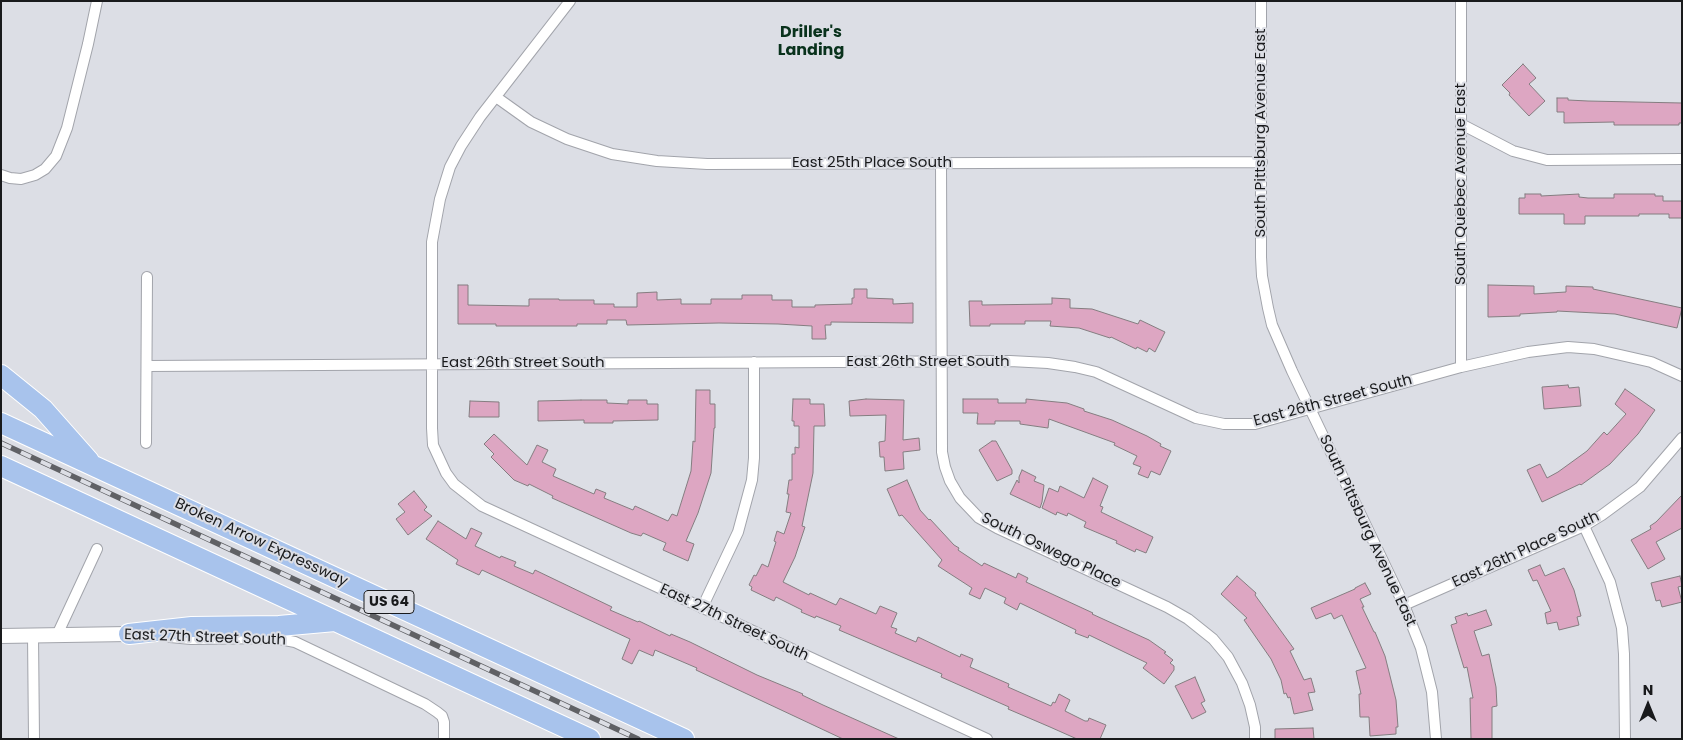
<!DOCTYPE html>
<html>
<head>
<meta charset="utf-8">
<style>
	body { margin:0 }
	#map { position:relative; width:1683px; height:740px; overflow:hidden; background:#dcdee5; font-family:Poppins,sans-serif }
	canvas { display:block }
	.frame { position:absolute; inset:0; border:2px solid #191a1c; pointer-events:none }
	.north { position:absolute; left:1623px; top:680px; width:50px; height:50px; -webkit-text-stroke:4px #dcdee5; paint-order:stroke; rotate:0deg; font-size:14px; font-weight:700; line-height:20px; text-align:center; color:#191a1c }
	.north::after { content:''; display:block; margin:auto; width:18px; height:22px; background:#191a1c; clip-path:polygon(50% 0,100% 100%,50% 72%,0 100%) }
</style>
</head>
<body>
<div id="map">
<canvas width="1683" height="740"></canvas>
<div class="frame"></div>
<div class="north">N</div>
</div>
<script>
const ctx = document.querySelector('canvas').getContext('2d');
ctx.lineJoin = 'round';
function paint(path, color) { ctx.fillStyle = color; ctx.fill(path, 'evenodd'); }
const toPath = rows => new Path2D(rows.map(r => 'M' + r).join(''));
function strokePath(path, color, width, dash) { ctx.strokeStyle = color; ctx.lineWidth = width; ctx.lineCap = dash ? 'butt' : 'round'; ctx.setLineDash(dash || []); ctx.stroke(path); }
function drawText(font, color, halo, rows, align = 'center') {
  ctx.font = font + ' Poppins,sans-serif'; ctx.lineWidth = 4; ctx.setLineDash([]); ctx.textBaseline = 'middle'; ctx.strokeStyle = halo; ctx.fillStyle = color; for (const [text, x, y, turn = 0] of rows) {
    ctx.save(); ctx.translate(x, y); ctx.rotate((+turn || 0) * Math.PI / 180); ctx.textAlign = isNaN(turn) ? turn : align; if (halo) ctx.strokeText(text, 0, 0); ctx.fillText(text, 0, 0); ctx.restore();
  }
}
const building = toPath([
	[1523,64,1536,78,1529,84,1545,101,1529,116,1509,95,1510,93,1502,85,1523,64],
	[1557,98,1568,98,1568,100,1588,101,1682,103,1682,123,1679,123,1679,125,1614,125,1614,122,1564,123,1564,112,1557,112,1557,98],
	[1525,194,1541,194,1541,196,1579,194,1579,197,1588,198,1614,198,1614,194,1655,194,1655,196,1663,196,1663,201,1682,201,1682,218,1669,218,1669,214,1639,214,1639,216,1585,216,1585,224,1564,224,1564,214,1519,214,1519,198,1525,198,1525,194],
	[458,285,468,285,468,305,529,306,529,299,559,299,559,300,594,300,594,304,614,304,614,307,637,307,637,293,657,292,657,300,681,299,681,304,711,304,711,299,742,299,742,295,772,295,772,300,792,300,792,307,815,307,815,305,852,304,852,298,854,298,854,289,867,289,867,298,893,299,893,304,913,303,913,323,831,322,831,325,825,325,826,339,812,339,812,326,778,324,719,323,627,325,626,320,607,320,607,324,577,324,577,326,496,326,496,324,458,324,458,285],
	[1488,285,1534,286,1534,294,1566,292,1566,286,1593,287,1593,289,1682,308,1677,328,1615,314,1557,311,1557,312,1520,314,1520,316,1488,317,1488,285],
	[1052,298,1070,299,1070,308,1092,309,1138,324,1140,320,1165,332,1155,352,1149,348,1147,352,1137,347,1136,349,1111,337,1110,338,1079,328,1050,326,1051,321,1025,321,1025,324,990,324,990,326,970,326,969,301,982,301,982,305,1052,304,1052,298],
	[1568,385,1569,388,1579,387,1581,406,1544,409,1542,387,1568,385],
	[1625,389,1655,410,1638,434,1610,464,1581,485,1580,484,1542,502,1527,470,1540,464,1547,478,1558,472,1587,451,1604,432,1607,435,1626,414,1615,404,1625,389],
	[696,390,710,390,710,404,715,404,715,428,714,428,711,473,698,513,686,541,694,544,688,561,663,550,666,543,643,533,641,536,631,533,552,498,553,496,529,484,528,486,514,480,491,457,494,454,484,444,494,434,527,465,537,445,548,450,542,462,556,469,553,476,594,494,596,489,606,493,604,498,633,510,635,506,668,521,672,514,677,516,691,471,693,441,695,442,696,390],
	[793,399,810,399,810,404,824,404,825,426,814,426,813,473,802,526,805,527,795,557,783,582,809,595,810,593,836,605,840,598,876,614,880,606,897,613,891,627,897,629,895,633,916,642,918,637,960,657,961,654,973,659,970,667,1009,684,1008,687,1051,706,1053,702,1055,703,1059,694,1070,700,1065,711,1085,721,1088,721,1089,718,1106,725,1100,739,1077,739,1050,727,1008,709,1009,707,941,677,942,674,839,630,841,626,816,616,815,618,801,612,802,610,776,597,774,601,751,590,752,587,749,585,754,575,756,576,762,564,768,567,776,542,774,541,777,531,784,534,791,513,786,512,789,494,787,494,789,480,792,480,792,454,795,454,795,447,799,448,799,426,794,426,794,421,792,421,793,399],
	[866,399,904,400,903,440,919,438,920,450,903,452,904,469,885,471,884,457,880,457,879,442,885,441,886,415,850,416,849,401,866,399],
	[963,399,998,399,998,403,1026,403,1026,399,1067,403,1084,409,1084,411,1112,420,1147,436,1161,444,1160,446,1171,451,1160,475,1151,471,1148,478,1138,474,1141,467,1133,464,1137,456,1114,445,1115,443,1049,419,1048,428,1020,424,1020,421,995,421,995,424,977,424,978,413,963,413,963,399],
	[581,400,607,400,607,403,628,404,628,400,647,400,647,404,658,404,658,420,613,421,613,423,584,423,584,420,538,421,538,401,581,400],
	[470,401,499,402,499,417,469,417,470,401],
	[992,441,996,441,1012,470,1012,474,997,481,979,450,992,441],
	[1022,470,1036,477,1034,481,1044,485,1042,502,1040,508,1010,494,1017,480,1019,483,1019,477,1022,470],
	[1093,478,1108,486,1100,506,1103,507,1101,512,1153,537,1146,553,1136,549,1135,552,1116,543,1117,541,1084,527,1086,522,1068,513,1067,516,1057,512,1056,515,1042,508,1049,488,1058,492,1060,486,1084,498,1093,478],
	[907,480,920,510,929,520,930,519,954,545,959,548,958,550,982,566,984,563,1016,578,1018,573,1028,578,1026,582,1093,613,1092,614,1149,640,1166,652,1164,653,1173,660,1170,663,1174,666,1174,670,1164,684,1143,668,1147,663,1089,635,1088,638,1075,633,1076,630,1020,603,1017,610,1004,603,1006,598,985,588,980,599,969,594,972,588,938,566,942,560,902,515,899,516,887,489,907,480],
	[414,491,427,507,424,510,432,516,408,535,396,519,405,512,398,504,414,491],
	[1682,495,1682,528,1656,542,1665,559,1648,569,1631,540,1651,529,1650,526,1656,522,1682,495],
	[438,521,466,539,471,528,482,533,475,546,500,558,501,556,516,562,514,566,533,574,535,570,612,607,610,610,638,622,639,621,670,636,671,634,690,642,757,675,803,694,802,695,823,705,899,739,843,739,696,670,697,668,655,650,653,656,639,650,632,664,622,659,630,639,482,570,479,575,456,564,458,560,426,539,438,521],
	[1540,565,1545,576,1564,568,1574,590,1581,616,1577,617,1579,625,1559,630,1557,622,1547,624,1545,613,1551,611,1537,580,1533,581,1528,570,1540,565],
	[1237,576,1256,593,1255,595,1294,649,1290,651,1304,680,1311,678,1315,692,1308,693,1313,710,1294,714,1290,697,1288,698,1286,693,1284,694,1281,680,1271,659,1244,620,1247,618,1221,594,1237,576],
	[1680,576,1682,586,1678,587,1682,602,1662,607,1660,600,1656,601,1651,583,1680,576],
	[1365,583,1371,594,1360,599,1364,607,1362,607,1374,632,1375,632,1385,656,1396,700,1398,727,1396,727,1396,734,1370,736,1369,717,1360,717,1359,694,1361,694,1356,671,1366,668,1352,637,1342,615,1334,619,1331,613,1316,619,1311,608,1355,589,1355,588,1365,583],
	[1486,610,1492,625,1474,631,1482,656,1489,654,1496,687,1497,706,1492,707,1492,739,1471,739,1470,698,1473,698,1467,667,1464,668,1451,625,1457,623,1455,617,1467,613,1468,616,1486,610],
	[1195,677,1205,701,1201,703,1206,712,1192,719,1175,686,1195,677],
	[1313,728,1314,739,1275,739,1275,729,1313,728]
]);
const minor = toPath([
	[570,1,480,117,461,146,450,167,440,199,432,242,432,428,433,445,446,473,454,484,482,506,987,739],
	[1261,1,1261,257,1262,276,1268,308,1272,325,1292,371,1404,605,1421,648,1432,692,1436,739],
	[496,97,531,122,567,139,612,154,657,161,707,164,1262,162],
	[1461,124,1513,151,1547,160,1682,159],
	[941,162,942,452,945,467,950,481,960,498,979,518,997,528,1167,607,1188,619,1213,639,1228,657,1242,683,1250,705,1255,727,1255,739],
	[1,175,10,178,21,179,35,175,45,169,56,156,67,128,88,44,97,1],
	[147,366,1010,361,1048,363,1075,367,1096,372,1196,418,1224,424,1255,424,1461,367,1528,352,1568,347,1594,349,1651,362,1682,376],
	[1461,367,1461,1],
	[146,443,147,277],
	[1584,526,1610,582,1622,628,1624,654,1625,739],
	[1404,605,1584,526,1602,515,1640,487,1682,438],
	[702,608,738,532,752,480,754,458,754,362],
	[33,635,34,739],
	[57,635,97,549],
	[170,637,191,639,274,638,295,642,425,704,437,712,442,716,444,722,444,739]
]);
const tertiary = toPath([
	[1,636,129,634]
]);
const motorway = toPath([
	[1,375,43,409,89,461],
	[1,423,684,739],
	[1,466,590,739],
	[129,634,192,627,279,626,335,621]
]);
const rail = toPath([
	[1,443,638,739]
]);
const shields = [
	[389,602,50]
];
const shieldNames = [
	["US 64",389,602]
];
const streetNames = [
	["South Pittsburg Avenue East",1261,133,-90],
	["East 25th Place South",872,163],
	["South Quebec Avenue East",1461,184,-90],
	["East 26th Street South",928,362],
	["East 26th Street South",523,363],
	["East 26th Street South",1333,401,-15],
	["South Pittsburg Avenue East",1367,531,65],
	["Broken Arrow Expressway",261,543,25],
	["East 26th Place South",1526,550,-25],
	["South Oswego Place",1051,551,26],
	["East 27th Street South",734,623,25],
	["East 27th Street South",205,638,2]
];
const neighbourhoodNames = [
	["Driller's",811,33],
	["Landing",811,51]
];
paint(building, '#dda6c2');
strokePath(building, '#847d80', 1);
strokePath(minor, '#a2a4ab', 12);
strokePath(tertiary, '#a2a4ab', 16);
strokePath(motorway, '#fff', 22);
strokePath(minor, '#fff', 10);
strokePath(tertiary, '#fff', 14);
strokePath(motorway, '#a8c3ec', 20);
strokePath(rail, '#606165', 5.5);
strokePath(rail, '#dcdee5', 4, [11]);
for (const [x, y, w] of shields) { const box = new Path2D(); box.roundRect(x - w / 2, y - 11.5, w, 23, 4); ctx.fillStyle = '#dcdee5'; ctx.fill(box); strokePath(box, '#191a1c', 1); }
drawText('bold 14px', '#191a1c', null, shieldNames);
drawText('15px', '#191a1c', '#dcdee5', streetNames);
drawText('bold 16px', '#09321c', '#dcdee5', neighbourhoodNames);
</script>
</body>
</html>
